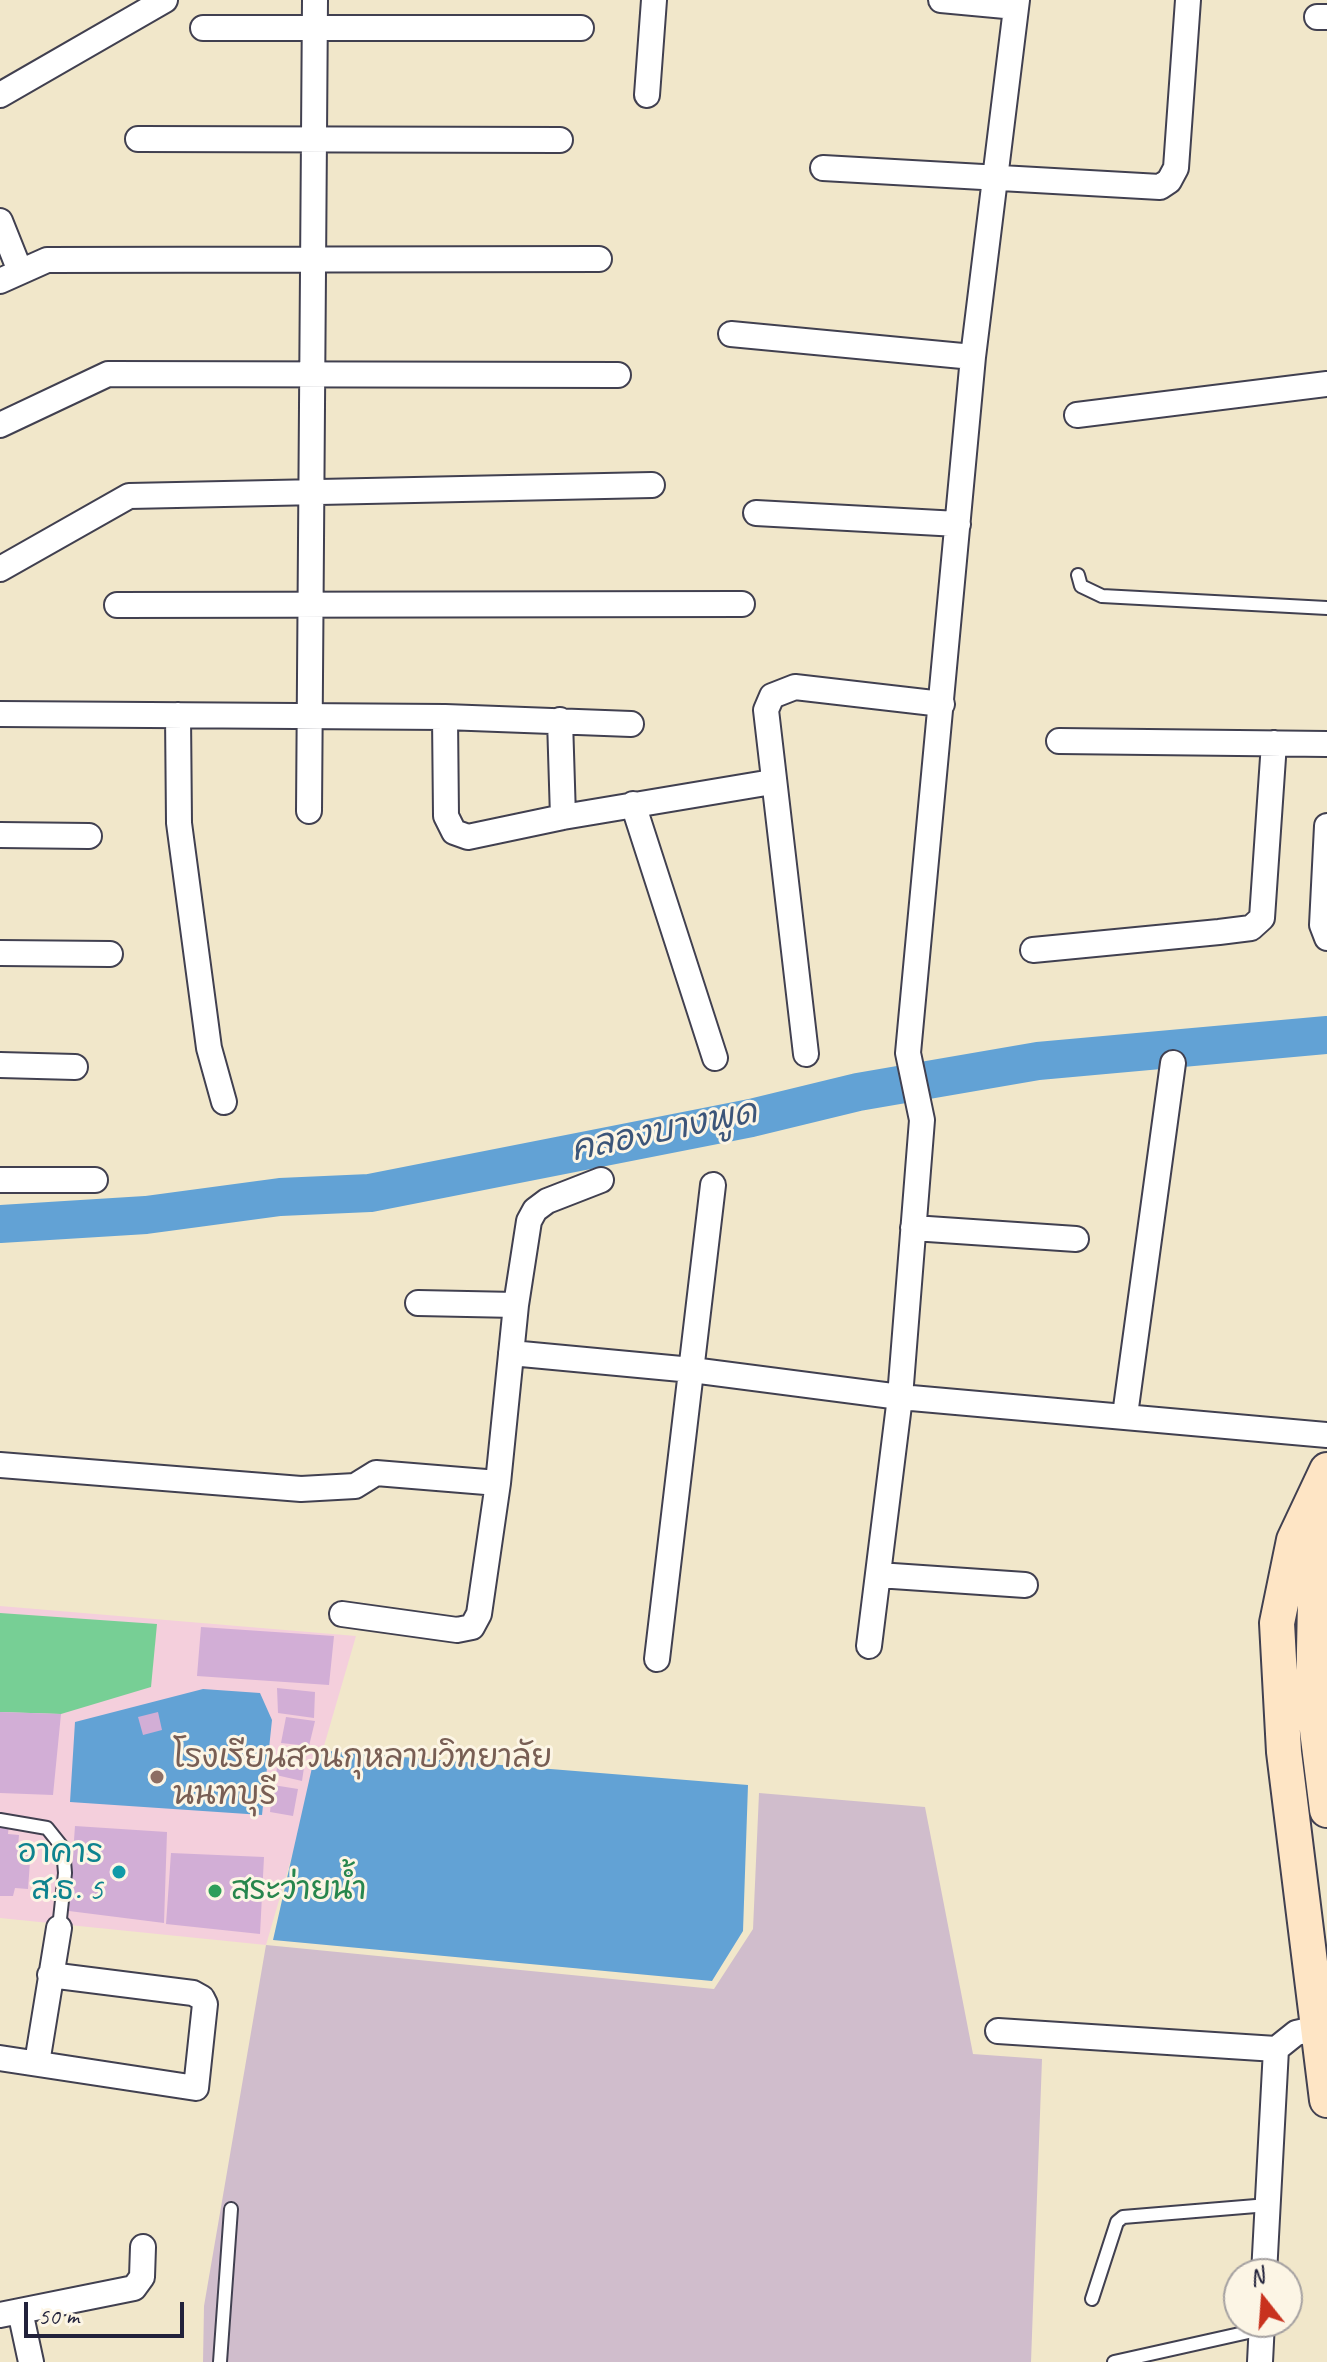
<!DOCTYPE html>
<html>
<head>
<meta charset="utf-8">
<style>
	body { margin:0 }
	#map { position:relative; width:1327px; height:2362px; overflow:hidden; background:#f1e7ca; font-family:Caveat,sans-serif }
	canvas { display:block }
	.north { position:absolute; left:1223px; top:2258px; width:80px; height:80px; box-sizing:border-box; background:#fcf5e5; border:2px solid #a5a1a1; border-radius:50%; rotate:343deg; font-size:22px; font-weight:700; line-height:32px; text-align:center; color:#22223b }
	.north::after { content:''; display:block; margin:auto; width:28px; height:36px; background:#c8321e; clip-path:polygon(50% 0,100% 100%,50% 72%,0 100%) }
	.scale { position:absolute; left:24px; top:2302px; width:160px; height:36px; box-sizing:border-box; border:4px solid #22223b; border-top:0; padding-left:10px; font-size:24px; line-height:28px; white-space:nowrap; color:#22223b; -webkit-text-stroke:6px #fcf5e5; paint-order:stroke }
</style>
</head>
<body>
<div id="map">
<canvas width="1327" height="2362"></canvas>
<div class="north">N</div>
<div class="scale">50 m</div>
</div>
<script>
const ctx = document.querySelector('canvas').getContext('2d');
ctx.lineJoin = 'round';
function paint(path, color) { ctx.fillStyle = color; ctx.fill(path, 'evenodd'); }
const toPath = rows => new Path2D(rows.map(r => 'M' + r).join(''));
function strokePath(path, color, width, dash) { ctx.strokeStyle = color; ctx.lineWidth = width; ctx.lineCap = dash ? 'butt' : 'round'; ctx.setLineDash(dash || []); ctx.stroke(path); }
function drawText(font, color, halo, rows, align = 'center') {
  ctx.font = font + ' Caveat,"Playpen Sans Thai",sans-serif'; ctx.lineWidth = 6; ctx.setLineDash([]); ctx.textBaseline = 'middle'; ctx.strokeStyle = halo; ctx.fillStyle = color; for (const [text, x, y, turn = 0] of rows) {
    ctx.save(); ctx.translate(x, y); ctx.rotate((+turn || 0) * Math.PI / 180); ctx.textAlign = isNaN(turn) ? turn : align; if (halo) ctx.strokeText(text, 0, 0); ctx.fillText(text, 0, 0); ctx.restore();
  }
}
const built = toPath([
	[0,1606,356,1636,266,1945,0,1918]
]);
const industrial = toPath([
	[759,1793,925,1807,973,2054,1042,2059,1031,2362,203,2362,204,2306,266,1945,714,1989,753,1929]
]);
const green = toPath([
	[0,1613,157,1624,151,1687,61,1714,0,1712]
]);
const water = toPath([
	[203,1689,260,1693,272,1720,262,1815,70,1802,75,1722],
	[316,1750,748,1785,743,1931,712,1981,273,1940]
]);
const river = toPath([
	[0,1224,146,1215,280,1197,370,1193,751,1118,858,1092,1038,1061,1327,1035]
]);
const building = toPath([
	[201,1627,334,1636,329,1685,197,1676],
	[277,1688,315,1692,314,1718,278,1713],
	[0,1712,61,1714,53,1795,0,1793],
	[158,1712,162,1730,143,1735,138,1717],
	[286,1717,315,1721,309,1746,281,1743],
	[279,1751,306,1754,302,1781,276,1775],
	[273,1785,298,1789,293,1816,270,1812],
	[0,1822,9,1823,8,1834,19,1835,18,1847,31,1848,28,1889,15,1888,13,1896,0,1896],
	[75,1826,167,1832,164,1923,69,1911],
	[171,1853,264,1857,260,1934,166,1924]
]);
const lane = toPath([
	[1078,575,1081,586,1102,596,1327,608],
	[0,1820,47,1828,63,1848,65,1873,59,1928],
	[1092,2299,1117,2222,1123,2217,1268,2205],
	[220,2362,231,2209],
	[1114,2362,1262,2329]
]);
const street = toPath([
	[941,0,1016,7],
	[1317,17,1327,17],
	[203,28,581,28],
	[0,95,165,0],
	[647,95,654,0],
	[138,139,560,140],
	[823,168,1160,187,1169,181,1176,168,1188,0],
	[0,221,20,271],
	[0,281,47,260,599,259],
	[731,334,973,357],
	[1077,415,1327,384],
	[0,425,108,374,618,375],
	[756,513,958,524],
	[0,569,129,496,652,485],
	[117,605,742,604],
	[0,714,445,717,631,724],
	[178,715,179,823,209,1048,224,1102],
	[445,717,446,816,454,832,468,837,563,817,772,782],
	[560,720,563,817],
	[1059,741,1327,744],
	[633,804,715,1058],
	[309,811,315,0],
	[1327,826,1322,925,1327,938],
	[0,835,89,836],
	[1033,950,1219,932,1251,928,1262,918,1274,743],
	[0,953,110,954],
	[806,1054,766,710,772,696,795,687,942,704],
	[0,1065,75,1067],
	[0,1180,95,1180],
	[913,1228,1076,1239],
	[418,1303,516,1305],
	[511,1353,692,1370,900,1397,1327,1435],
	[1125,1415,1173,1063],
	[0,1465,301,1489,355,1486,376,1473,498,1483],
	[878,1575,1025,1585],
	[342,1614,457,1630,472,1627,479,1614,498,1483,516,1305,529,1221,535,1210,547,1201,601,1180],
	[869,1646,900,1397,922,1120,908,1053,973,357,1017,0],
	[657,1659,713,1185],
	[998,2031,1276,2049],
	[0,2058,196,2088,205,2004,202,1998,193,1993,50,1975],
	[37,2063,59,1928],
	[1264,2274,1276,2049,1296,2033,1318,2028],
	[20,2311,31,2362],
	[0,2315,134,2288,142,2277,143,2247],
	[1260,2362,1262,2322]
]);
const secondary = toPath([
	[1327,1470,1294,1540,1277,1623,1284,1752,1327,2100],
	[1326,1492,1315,1602,1313,1698,1327,1810]
]);
const markers = [
	[157,1777,8,"#8d6e63"],
	[119,1872,8,"#0f9aa8"],
	[215,1891,8,"#2e9e5b"]
];
const educationNames = [
	["โรงเรียนสวนกุหลาบวิทยาลัย",173,1759],
	["นนทบุรี",173,1796]
];
const cultureNames = [
	["อาคาร",103,1854],
	["ส.ธ. 5",103,1891]
];
const leisureNames = [
	["สระว่ายน้ำ",231,1891]
];
const waterNames = [
	["คลองบางพูด",664,1132,-12]
];
paint(built, '#f4cfdc');
paint(industrial, '#d0bdcc');
paint(green, '#77cf95');
paint(water, '#62a2d5');
strokePath(river, '#62a2d5', 38);
paint(building, '#d2aed6');
strokePath(lane, '#414050', 16);
strokePath(street, '#414050', 28);
strokePath(secondary, '#414050', 38);
strokePath(lane, '#fff', 12);
strokePath(street, '#fff', 24);
strokePath(secondary, '#fee5c5', 34);
for (const [x, y, r, color] of markers) { const dot = new Path2D(); dot.arc(x, y, r, 0, 2 * Math.PI); ctx.fillStyle = color; ctx.fill(dot); strokePath(dot, '#fcf5e5', 3); }
drawText('32px', '#785e54', '#fcf5e5', educationNames, 'left');
drawText('32px', '#0d838f', '#fcf5e5', cultureNames, 'right');
drawText('32px', '#27864d', '#fcf5e5', leisureNames, 'left');
drawText('italic 34px', '#3c5579', '#fcf5e5', waterNames);
</script>
</body>
</html>
